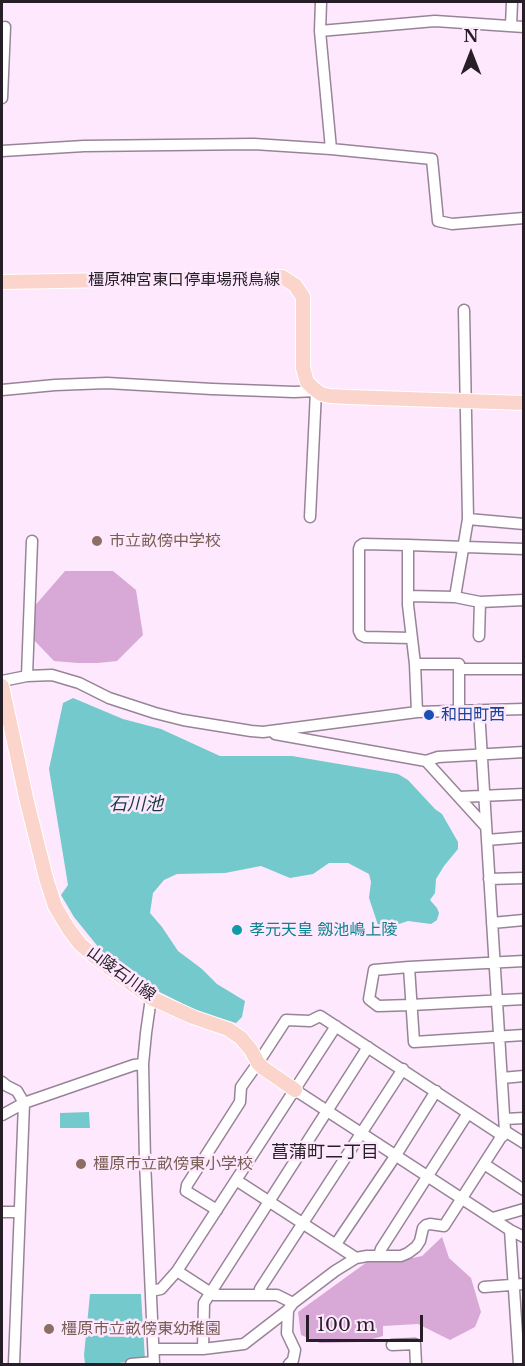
<!DOCTYPE html>
<html>
<head>
<meta charset="utf-8">
<style>
	body { margin:0 }
	#map { position:relative; width:525px; height:1366px; overflow:hidden; background:#fee8fd; font-family:"Libre Baskerville",serif }
	canvas { display:block }
	.frame { position:absolute; inset:0; border:3px solid #271f27; pointer-events:none }
	.north { position:absolute; left:441px; top:24px; width:60px; height:60px; -webkit-text-stroke:4px #fee8fd; paint-order:stroke; rotate:0deg; font-size:16px; font-weight:700; line-height:24px; text-align:center; color:#271f27 }
	.north::after { content:''; display:block; margin:auto; width:21px; height:27px; background:#271f27; clip-path:polygon(50% 0,100% 100%,50% 72%,0 100%) }
	.scale { position:absolute; left:306px; top:1315px; width:117px; height:27px; box-sizing:border-box; border:3px solid #271f27; border-top:0; padding-left:8px; font-size:18px; line-height:21px; white-space:nowrap; color:#271f27; -webkit-text-stroke:4px #fee8fd; paint-order:stroke }
</style>
</head>
<body>
<div id="map">
<canvas width="525" height="1366"></canvas>
<div class="frame"></div>
<div class="north">N</div>
<div class="scale">100 m</div>
</div>
<script>
const ctx = document.querySelector('canvas').getContext('2d');
ctx.lineJoin = 'round';
function paint(path, color) { ctx.fillStyle = color; ctx.fill(path, 'evenodd'); }
const toPath = rows => new Path2D(rows.map(r => 'M' + r).join(''));
function strokePath(path, color, width, dash) { ctx.strokeStyle = color; ctx.lineWidth = width; ctx.lineCap = dash ? 'butt' : 'round'; ctx.setLineDash(dash || []); ctx.stroke(path); }
function drawText(font, color, halo, rows, align = 'center') {
  ctx.font = font + ' "Libre Baskerville","Noto Sans JP",serif'; ctx.lineWidth = 5; ctx.setLineDash([]); ctx.textBaseline = 'middle'; ctx.strokeStyle = halo; ctx.fillStyle = color; for (const [text, x, y, turn = 0] of rows) {
    ctx.save(); ctx.translate(x, y); ctx.rotate((+turn || 0) * Math.PI / 180); ctx.textAlign = isNaN(turn) ? turn : align; if (halo) ctx.strokeText(text, 0, 0); ctx.fillText(text, 0, 0); ctx.restore();
  }
}
const forest = toPath([
	[65,571,113,571,136,590,143,635,117,661,98,663,78,663,54,661,32,638,32,609],
	[442,1237,449,1258,471,1278,481,1312,475,1327,450,1340,418,1324,383,1326,383,1336,362,1342,320,1343,301,1335,298,1312,367,1262,403,1260,422,1256]
]);
const water = toPath([
	[73,698,123,719,161,729,220,756,292,756,398,774,408,780,435,809,442,814,458,842,458,849,444,866,436,879,435,893,430,900,437,908,439,913,437,920,431,924,408,921,393,926,378,925,369,898,371,882,369,874,348,863,329,863,313,874,290,878,261,866,225,873,177,874,164,880,153,893,150,913,162,927,178,951,202,969,217,984,245,1001,242,1017,236,1023,201,1013,132,978,112,964,74,917,61,895,68,885,49,769,63,703],
	[89,1112,90,1128,60,1128,60,1113],
	[90,1294,141,1294,145,1360,109,1364,85,1364,84,1355]
]);
const minor = toPath([
	[321,2,320,31,331,149],
	[511,26,512,2],
	[320,31,435,21,524,27],
	[2,98,5,27],
	[2,151,84,146,254,144,331,149,432,159,438,221,452,224,524,218],
	[2,390,55,385,107,383,212,389,294,392,316,391,310,517],
	[468,519,524,524],
	[408,545,363,544,360,546,359,549,359,631,361,635,365,637,412,638],
	[408,596,455,597,480,602,524,600],
	[455,597,468,519,464,310],
	[479,636,480,602],
	[415,664,459,664,459,711],
	[459,669,524,669],
	[27,676,32,541],
	[2,681,27,676,52,675,79,683,109,698,155,713,183,720,251,731,263,732,417,712,524,709],
	[417,712,415,664,408,605,408,545,524,549],
	[275,734,426,761,438,757,524,752],
	[426,761,486,827],
	[459,797,524,794],
	[487,840,524,837],
	[489,879,524,878],
	[492,923,524,920],
	[524,961,409,967,374,970,369,999,378,1006,411,1005,524,999],
	[409,967,414,1042,524,1035],
	[151,998,146,1033,143,1064,145,1161,154,1364],
	[502,1078,524,1076],
	[2,1082,7,1086,17,1091,24,1103,14,1364],
	[295,1090,510,1230,524,1237],
	[2,1115,24,1103,134,1065,143,1064],
	[505,1119,524,1118],
	[505,1131,524,1143],
	[484,1164,524,1190],
	[236,1180,356,1258],
	[217,1210,186,1191,187,1185,240,1102,241,1087,258,1063,286,1020,310,1021,320,1016,503,1136],
	[2,1212,19,1212],
	[493,1218,524,1209],
	[510,1230,519,1364],
	[336,1244,396,1155,436,1091],
	[379,1255,381,1249,468,1113],
	[177,1271,214,1295,277,1295,293,1303],
	[484,1287,524,1284],
	[151,1291,161,1289,177,1271,336,1026],
	[259,1295,260,1289,403,1069],
	[288,1310,287,1333,295,1350,293,1360,289,1364],
	[392,1345,415,1344,416,1364],
	[154,1349,203,1349,244,1344,288,1310,293,1303,335,1271,356,1258,367,1256,401,1256,408,1253,416,1247,420,1241,423,1228,426,1225,430,1224,444,1226,505,1131,479,710],
	[203,1349,204,1303,368,1047],
	[131,1364,154,1362]
]);
const major = toPath([
	[2,282,282,277,295,285,303,297,303,368,307,382,313,388,321,394,330,396,349,397,524,403],
	[2,686,27,802,46,878,55,906,68,928,80,944,95,957,151,998,193,1017,228,1029,241,1038,251,1050,258,1063,263,1068,295,1090]
]);
const markers = [
	[97,541,6,"#8d6e63"],
	[429,715,6,"#1a4fb4"],
	[237,930,6,"#0f9aa8"],
	[81,1164,6,"#8d6e63"],
	[49,1329,6,"#8d6e63"]
];
const streetNames = [
	["橿原神宮東口停車場飛鳥線",184,280],
	["山陵石川線",121,974,36]
];
const educationNames = [
	["市立畝傍中学校",109,541],
	["橿原市立畝傍東小学校",93,1164],
	["橿原市立畝傍東幼稚園",61,1329]
];
const transitNames = [
	["和田町西",441,715]
];
const cultureNames = [
	["孝元天皇 劔池嶋上陵",249,930]
];
const waterNames = [
	["石川池",136,805]
];
const neighbourhoodNames = [
	["菖蒲町二丁目",325,1153]
];
paint(forest, '#d8a8d6');
paint(water, '#74c9cc');
strokePath(minor, '#988497', 13);
strokePath(major, '#fff', 16);
strokePath(minor, '#fff', 10);
strokePath(major, '#fbd5cc', 14);
for (const [x, y, r, color] of markers) { const dot = new Path2D(); dot.arc(x, y, r, 0, 2 * Math.PI); ctx.fillStyle = color; ctx.fill(dot); strokePath(dot, '#fee8fd', 2); }
drawText('16px', '#271f27', '#fee8fd', streetNames);
drawText('16px', '#785e54', '#fee8fd', educationNames, 'left');
drawText('16px', '#164399', '#fee8fd', transitNames, 'left');
drawText('16px', '#0d838f', '#fee8fd', cultureNames, 'left');
drawText('italic 18px', '#143d3f', '#fee8fd', waterNames);
drawText('18px', '#271f27', '#fee8fd', neighbourhoodNames);
</script>
</body>
</html>
